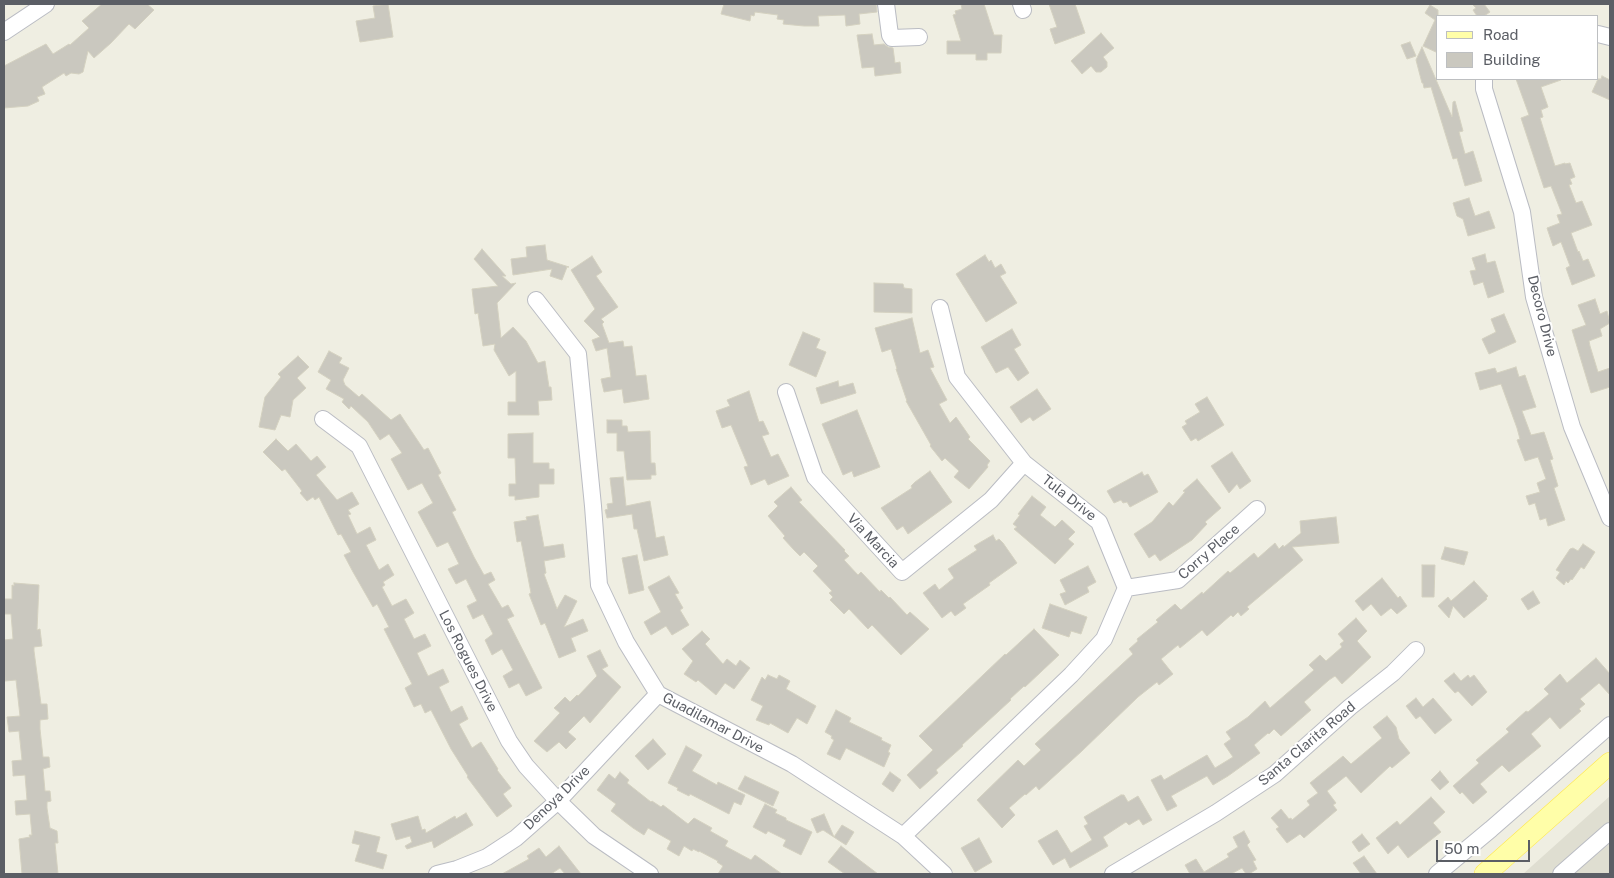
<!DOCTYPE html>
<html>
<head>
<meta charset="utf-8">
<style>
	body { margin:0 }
	#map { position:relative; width:1614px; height:878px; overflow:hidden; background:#efeee2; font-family:"Public Sans",sans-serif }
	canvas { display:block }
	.frame { position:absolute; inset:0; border:5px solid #5b5e65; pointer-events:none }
	.legend { position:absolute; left:1436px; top:15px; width:162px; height:65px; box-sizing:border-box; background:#fff; border:1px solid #bdbfc1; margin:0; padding:6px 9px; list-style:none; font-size:15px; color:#5b5e65 }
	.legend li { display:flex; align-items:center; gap:10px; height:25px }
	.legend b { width:25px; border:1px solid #bdbfc1 }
	.scale { position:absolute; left:1436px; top:840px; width:94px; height:22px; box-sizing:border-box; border:2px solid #5b5e65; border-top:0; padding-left:6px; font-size:15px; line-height:18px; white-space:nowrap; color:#5b5e65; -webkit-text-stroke:4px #fff; paint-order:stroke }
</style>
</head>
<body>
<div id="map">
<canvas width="1614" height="878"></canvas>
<div class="frame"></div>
<ul class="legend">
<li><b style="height:6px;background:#fffea8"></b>Road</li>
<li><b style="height:14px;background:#cac8bf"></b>Building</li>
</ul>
<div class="scale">50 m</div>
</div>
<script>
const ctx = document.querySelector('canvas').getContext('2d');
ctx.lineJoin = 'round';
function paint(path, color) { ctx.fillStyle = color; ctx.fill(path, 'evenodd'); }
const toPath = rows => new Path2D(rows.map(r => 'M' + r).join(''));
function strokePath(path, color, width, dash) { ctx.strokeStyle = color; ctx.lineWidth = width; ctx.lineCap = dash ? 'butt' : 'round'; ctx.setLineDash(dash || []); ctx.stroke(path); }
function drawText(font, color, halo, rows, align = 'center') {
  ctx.font = font + ' "Public Sans",sans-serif'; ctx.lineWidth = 4; ctx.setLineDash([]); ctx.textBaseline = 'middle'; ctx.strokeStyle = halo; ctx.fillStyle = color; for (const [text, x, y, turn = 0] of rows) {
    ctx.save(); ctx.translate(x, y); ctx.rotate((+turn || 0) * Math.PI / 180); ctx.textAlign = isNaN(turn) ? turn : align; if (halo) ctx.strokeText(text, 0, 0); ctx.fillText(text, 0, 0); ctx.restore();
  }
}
const education = toPath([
	[1610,796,1610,874,1523,874]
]);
const building = toPath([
	[102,4,147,4,154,10,135,29,129,24,111,43,94,58,88,51,83,72,79,74,71,73,66,76,64,73,42,87,45,94,37,97,39,101,28,106,4,108,4,66,46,44,53,54,69,44,70,45,89,28,82,21,102,4],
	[388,4,393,37,360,42,356,21,375,18,373,6,388,4],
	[724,4,876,4,877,12,859,14,860,24,846,26,845,15,818,16,819,26,804,26,783,24,784,20,777,19,778,15,755,12,754,16,751,15,750,21,721,14,724,4],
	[961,4,984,4,994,35,1002,35,1001,53,987,53,987,60,976,60,976,54,947,54,947,41,961,41,953,15,956,14,955,11,962,9,961,4],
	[1049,4,1075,4,1085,33,1055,44,1050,29,1057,27,1049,4],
	[1472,4,1484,4,1490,12,1484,16,1477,16,1473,10,1476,8,1472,4],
	[1430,5,1438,10,1438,53,1423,46,1435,20,1425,13,1430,5],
	[1101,33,1114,48,1103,57,1107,62,1107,67,1101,72,1096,72,1091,66,1082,74,1071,61,1101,33],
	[872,34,874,45,884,44,888,47,893,48,895,63,900,62,901,73,875,76,874,67,862,68,857,35,872,34],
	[1410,42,1416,56,1407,59,1401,45,1410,42],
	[1422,47,1452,117,1453,102,1455,101,1463,131,1459,132,1465,154,1473,151,1482,181,1465,186,1457,158,1453,159,1431,87,1424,88,1423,83,1422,83,1416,60,1422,47],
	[1602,76,1610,80,1610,100,1592,92,1598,79,1601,79,1602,76],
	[1516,79,1561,79,1561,80,1541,87,1548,107,1541,110,1543,117,1540,118,1555,166,1565,163,1565,164,1570,163,1575,177,1570,179,1572,184,1569,185,1576,203,1582,201,1592,225,1571,233,1578,252,1579,251,1583,261,1588,259,1595,276,1572,285,1566,268,1570,266,1561,242,1553,246,1547,228,1560,223,1557,215,1562,214,1551,186,1544,188,1521,118,1529,115,1516,79],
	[1469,198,1475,216,1489,211,1495,228,1468,236,1463,219,1457,216,1453,203,1469,198],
	[545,245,547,260,569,267,567,267,562,280,550,276,552,269,513,275,511,259,527,257,526,247,545,245],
	[482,249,506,276,502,276,511,284,516,283,497,303,501,338,513,327,526,341,538,363,545,361,549,387,551,387,552,400,538,401,539,415,508,415,508,402,516,402,516,371,509,376,494,350,495,344,483,346,478,313,475,314,472,289,498,286,474,259,482,249],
	[1485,254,1487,263,1495,261,1504,292,1488,298,1483,282,1474,285,1470,271,1476,270,1472,258,1485,254],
	[985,255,989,262,991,260,995,268,1001,264,1006,273,1000,276,1017,303,986,322,956,274,985,255],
	[592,256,602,272,596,276,618,307,601,319,604,322,602,324,609,343,623,341,624,347,632,346,636,376,646,375,649,399,624,403,622,389,604,392,601,379,611,377,607,348,596,351,592,340,600,337,584,321,595,309,571,270,592,256],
	[874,283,903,284,904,288,912,289,912,313,874,312,874,283],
	[1595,299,1600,314,1607,311,1610,323,1600,329,1602,336,1589,341,1590,346,1598,372,1610,368,1610,387,1591,393,1572,330,1586,325,1578,305,1595,299],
	[1504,314,1516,342,1489,354,1482,339,1496,332,1491,319,1504,314],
	[912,318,920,353,928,350,934,367,930,368,947,400,939,404,950,423,956,417,970,437,968,439,990,461,987,465,988,467,969,489,954,477,959,471,945,458,942,461,930,446,931,445,906,401,907,401,896,369,897,369,891,349,882,352,875,328,912,318],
	[1012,329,1021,345,1014,349,1029,373,1018,381,1008,367,996,373,981,347,1012,329],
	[803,332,820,339,816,348,826,352,816,377,789,365,803,332],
	[329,351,342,358,339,363,349,368,343,380,345,385,359,397,362,394,391,420,400,414,424,450,428,448,441,473,438,475,456,510,452,512,474,557,484,575,491,572,495,580,488,584,502,608,508,605,514,616,507,619,542,688,526,696,519,683,509,688,503,676,513,670,502,649,492,655,485,640,493,634,483,614,473,619,467,606,477,601,466,579,456,584,448,569,459,564,448,542,437,547,418,512,433,503,422,483,408,490,391,459,402,453,389,434,380,440,368,422,351,406,349,409,342,402,344,399,326,389,331,380,318,372,329,351],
	[298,356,309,367,297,378,306,388,293,400,290,417,281,415,275,430,259,427,265,397,281,377,278,374,298,356],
	[1516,367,1519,377,1525,375,1536,407,1522,411,1531,435,1544,432,1553,459,1550,460,1558,486,1554,488,1565,520,1548,526,1546,518,1540,520,1535,503,1529,505,1526,496,1540,492,1537,483,1546,479,1538,457,1525,461,1517,440,1520,439,1517,428,1501,384,1480,390,1475,373,1495,368,1497,373,1516,367],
	[838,381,839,387,853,383,856,393,821,404,816,388,838,381],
	[1037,389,1051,409,1033,421,1030,417,1021,423,1010,407,1037,389],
	[749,391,759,422,763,421,769,434,762,436,771,457,778,454,789,476,768,485,765,479,751,485,744,467,748,466,731,425,722,428,716,411,730,406,727,400,749,391],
	[1207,397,1224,425,1198,441,1196,438,1191,441,1182,427,1187,424,1185,421,1200,412,1195,404,1207,397],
	[857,410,880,467,854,477,852,471,843,475,822,424,857,410],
	[607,420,622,420,622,426,627,426,628,432,650,431,651,463,655,463,656,475,651,475,651,479,627,480,624,451,617,451,617,433,607,433,607,420],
	[533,433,533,463,549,463,549,469,554,469,554,484,539,484,539,497,515,500,515,496,509,496,509,484,516,484,515,458,508,458,508,434,533,433],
	[276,439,288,451,296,444,311,461,317,456,326,467,316,475,337,500,352,492,359,504,348,510,351,514,348,515,357,534,370,527,376,540,366,545,379,570,388,564,394,575,383,582,385,585,382,587,392,606,406,599,414,613,404,619,414,639,425,634,431,646,417,653,428,676,443,669,449,682,439,687,451,712,462,706,468,719,459,724,472,748,481,742,498,769,497,770,511,788,503,794,512,806,497,817,467,777,468,776,451,749,431,710,425,713,421,704,414,707,405,688,412,684,384,629,389,627,377,604,373,607,353,572,344,555,351,552,341,534,338,535,319,497,315,500,313,497,307,501,300,493,302,491,285,469,282,471,263,452,276,439],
	[1232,452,1251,481,1240,489,1237,484,1229,493,1211,466,1232,452],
	[930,471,952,502,908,534,903,526,897,530,881,508,912,488,911,486,915,482,930,471],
	[1142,472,1144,476,1148,474,1158,492,1130,507,1127,502,1123,503,1121,500,1114,503,1107,491,1142,472],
	[623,477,626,506,650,501,656,538,664,536,668,555,644,561,637,529,634,529,632,514,607,518,605,510,608,509,607,504,613,503,610,478,623,477],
	[1197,479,1221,508,1205,522,1207,524,1192,540,1160,561,1155,554,1149,558,1134,534,1152,522,1169,502,1173,506,1185,492,1183,491,1197,479],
	[791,487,802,500,799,502,845,550,844,551,849,556,844,560,858,575,861,572,880,592,881,590,889,598,890,597,907,615,910,612,929,629,901,655,872,625,868,629,849,609,844,614,830,600,833,597,829,593,832,591,813,571,818,566,804,552,800,556,794,550,783,538,785,536,768,516,778,506,774,502,791,487],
	[1032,496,1046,507,1040,515,1055,527,1062,520,1075,532,1068,539,1074,544,1055,564,1014,529,1017,527,1013,524,1020,515,1018,514,1032,496],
	[538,515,544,547,563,544,565,557,544,561,546,573,544,574,557,609,565,595,577,601,564,627,583,619,588,631,571,638,576,651,559,658,545,623,541,625,529,594,531,593,521,541,517,542,514,522,527,520,526,517,538,515],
	[1336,517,1339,543,1292,547,1303,560,1247,607,1249,609,1241,616,1238,612,1233,617,1231,615,1207,636,1202,630,1180,648,1178,645,1161,659,1173,674,1159,685,1157,682,1138,697,1082,751,1039,790,1036,786,1026,795,1025,794,1009,808,1015,815,1002,828,977,800,1018,760,1024,766,1041,750,1035,744,1133,654,1129,649,1138,641,1137,639,1158,622,1156,620,1175,604,1181,610,1202,592,1203,594,1228,571,1230,573,1254,553,1258,558,1275,543,1279,549,1283,545,1284,547,1301,533,1300,521,1336,517],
	[993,535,996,541,999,539,1003,543,1017,563,989,583,990,585,963,604,966,608,955,616,951,611,942,618,923,593,935,584,939,590,954,578,948,569,977,550,974,546,993,535],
	[1583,544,1595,552,1584,569,1581,567,1572,580,1571,579,1568,583,1566,581,1564,585,1556,578,1560,572,1556,570,1570,549,1573,548,1578,551,1583,544],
	[1445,547,1468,552,1464,565,1441,559,1445,547],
	[637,555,644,590,629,594,622,558,637,555],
	[1422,565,1435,565,1434,597,1422,597,1422,565],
	[1088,566,1096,582,1087,587,1089,592,1065,605,1060,594,1066,592,1060,580,1088,566],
	[669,576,679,593,675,594,683,608,680,610,689,625,672,635,666,626,651,635,644,622,661,612,648,587,669,576],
	[1382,578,1398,598,1400,596,1407,606,1397,614,1391,608,1381,616,1371,604,1363,611,1355,601,1382,578],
	[1474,581,1488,596,1486,598,1487,599,1464,618,1453,606,1449,618,1438,606,1448,597,1451,601,1474,581],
	[14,583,39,585,37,630,40,629,42,646,34,647,34,651,41,704,47,704,48,719,40,720,40,729,43,757,49,757,50,767,43,769,45,791,50,791,51,801,47,802,47,808,50,828,57,831,58,843,55,843,58,874,22,874,19,839,30,837,29,835,32,835,30,814,16,815,15,801,27,800,25,775,13,776,13,773,12,761,22,760,19,731,9,732,7,717,20,716,16,680,5,681,4,666,4,640,13,639,11,614,4,614,4,599,12,599,12,585,14,586,14,583],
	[1533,591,1540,603,1528,610,1521,599,1533,591],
	[1050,604,1087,617,1081,634,1071,631,1069,637,1042,628,1050,604],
	[1356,618,1367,631,1357,641,1371,657,1342,684,1335,676,1329,680,1304,702,1311,710,1281,736,1274,729,1269,734,1268,733,1254,745,1260,753,1228,776,1213,785,1207,776,1171,796,1177,806,1167,811,1151,780,1161,775,1164,780,1207,755,1215,768,1233,757,1224,744,1231,739,1226,732,1248,717,1265,701,1270,708,1314,670,1309,665,1320,655,1326,661,1342,647,1340,644,1344,641,1338,634,1356,618],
	[1034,629,1059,655,1025,687,1024,686,1010,699,1011,700,962,745,963,746,936,770,938,773,920,789,907,775,933,750,919,736,1005,654,1006,655,1034,629],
	[702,631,710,639,705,644,723,664,727,659,736,666,740,660,750,668,734,689,725,683,716,695,698,680,696,682,684,674,693,661,682,649,702,631],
	[600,650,608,666,602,669,621,687,590,723,584,716,568,732,576,739,566,749,559,742,547,752,534,741,560,713,554,708,565,697,570,702,577,695,578,696,597,676,587,656,600,650],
	[1596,658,1610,674,1610,695,1599,683,1580,699,1585,704,1579,709,1581,711,1560,729,1550,717,1531,734,1541,746,1509,772,1502,765,1480,784,1487,792,1473,804,1462,792,1460,794,1453,786,1479,763,1476,760,1509,732,1506,729,1526,711,1528,712,1549,694,1544,689,1560,674,1567,683,1596,658],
	[1454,673,1461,681,1468,675,1470,678,1474,675,1487,692,1472,706,1458,691,1455,693,1444,681,1454,673],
	[768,675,777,679,779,675,790,681,786,689,816,706,807,724,797,718,788,733,770,723,769,725,756,720,763,706,751,700,762,677,765,680,768,675],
	[1416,698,1423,707,1433,698,1452,720,1435,734,1420,716,1416,719,1406,706,1416,698],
	[836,710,851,718,849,722,882,738,881,740,891,745,888,752,890,753,884,767,846,748,840,760,827,754,834,740,831,738,832,736,825,732,836,710],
	[1387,716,1396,727,1399,739,1410,753,1392,768,1390,766,1361,793,1346,776,1327,791,1336,803,1333,805,1337,810,1304,838,1300,834,1287,843,1276,829,1279,827,1271,818,1281,809,1289,819,1291,818,1292,820,1310,805,1307,801,1318,793,1310,783,1343,756,1351,764,1382,738,1373,727,1387,716],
	[653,739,666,754,648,770,635,756,653,739],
	[686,746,702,755,692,771,717,785,718,782,745,795,741,805,734,802,729,814,690,794,689,796,677,790,678,788,668,783,686,746],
	[1440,771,1449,782,1440,790,1431,780,1440,771],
	[620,772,629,780,627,783,651,802,652,801,661,807,663,805,688,824,694,818,712,828,710,831,728,841,725,846,751,860,755,855,782,874,718,874,723,866,717,862,718,861,699,851,699,852,693,849,692,851,684,846,679,856,667,849,671,841,648,828,644,835,633,828,611,811,616,804,597,790,609,774,615,779,620,772],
	[890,772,901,780,893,792,882,784,890,772],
	[745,776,779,792,773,806,738,789,745,776],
	[1121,795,1124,795,1128,802,1138,796,1152,820,1143,825,1139,819,1129,825,1126,822,1103,837,1108,846,1070,868,1065,858,1053,865,1038,841,1057,830,1071,853,1092,840,1084,826,1088,824,1084,817,1121,795],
	[1431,797,1445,812,1433,823,1441,832,1408,858,1398,845,1388,854,1376,838,1397,821,1400,825,1431,797],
	[765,804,777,810,775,813,786,818,786,820,812,832,801,855,783,846,786,840,768,831,766,834,753,827,765,804],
	[466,813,473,825,434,848,432,841,407,849,405,846,412,842,410,836,396,840,391,824,418,816,422,830,425,829,426,833,455,816,456,819,466,813],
	[824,814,834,837,842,825,854,832,846,845,823,830,817,833,811,819,824,814],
	[355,831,380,837,376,852,387,855,383,869,355,861,360,845,352,843,355,831],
	[1244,831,1250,842,1247,845,1256,860,1253,861,1257,869,1249,874,1246,874,1242,868,1231,874,1190,874,1185,865,1196,859,1204,872,1229,857,1227,854,1238,847,1233,837,1244,831],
	[1362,834,1370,844,1359,852,1352,842,1362,834],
	[979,838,992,862,975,872,961,848,979,838],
	[559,846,581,874,565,874,560,868,551,874,502,874,529,859,527,856,539,848,546,857,559,846],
	[841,846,878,874,845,874,828,862,841,846],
	[1364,856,1377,874,1361,874,1353,863,1364,856]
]);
const minor = toPath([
	[886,4,890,35,892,38,919,37],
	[1021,4,1023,10],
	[4,32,46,4],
	[1598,34,1610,37],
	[1484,79,1484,89,1522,212,1534,297,1572,427,1610,518],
	[536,300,578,354,593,506,599,585,626,642,658,694,792,764,903,836,944,874],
	[786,392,815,477,902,572,991,500,1024,463],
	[323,419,359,446,509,741,526,766,558,801,594,836,650,874],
	[1126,588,1178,580,1257,509],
	[903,836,1071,675,1104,639,1126,588,1099,522,1024,463,957,377,940,308],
	[437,874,457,869,487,857,516,838,558,801,658,694],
	[1113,874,1216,813,1275,774,1350,707,1393,673,1416,650],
	[1437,874,1491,829,1610,725],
	[1561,874,1610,831]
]);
const major = toPath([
	[1485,874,1610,763]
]);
const streetNames = [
	["Decoro Drive",1542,316,76],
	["Tula Drive",1069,498,38],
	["Via Marcia",873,541,47],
	["Corry Place",1209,552,-41],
	["Los Rogues Drive",468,661,63],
	["Guadilamar Drive",713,723,28],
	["Santa Clarita Road",1307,744,-40],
	["Denoya Drive",557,798,-44]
];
paint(education, '#dfded1');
paint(building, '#cac8bf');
strokePath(building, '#d4d1c0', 1);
strokePath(minor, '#babcc3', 18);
strokePath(major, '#ffe74c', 22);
strokePath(minor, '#fff', 16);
strokePath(major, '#fffea8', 21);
drawText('14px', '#5b5e65', '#fff', streetNames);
</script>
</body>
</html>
